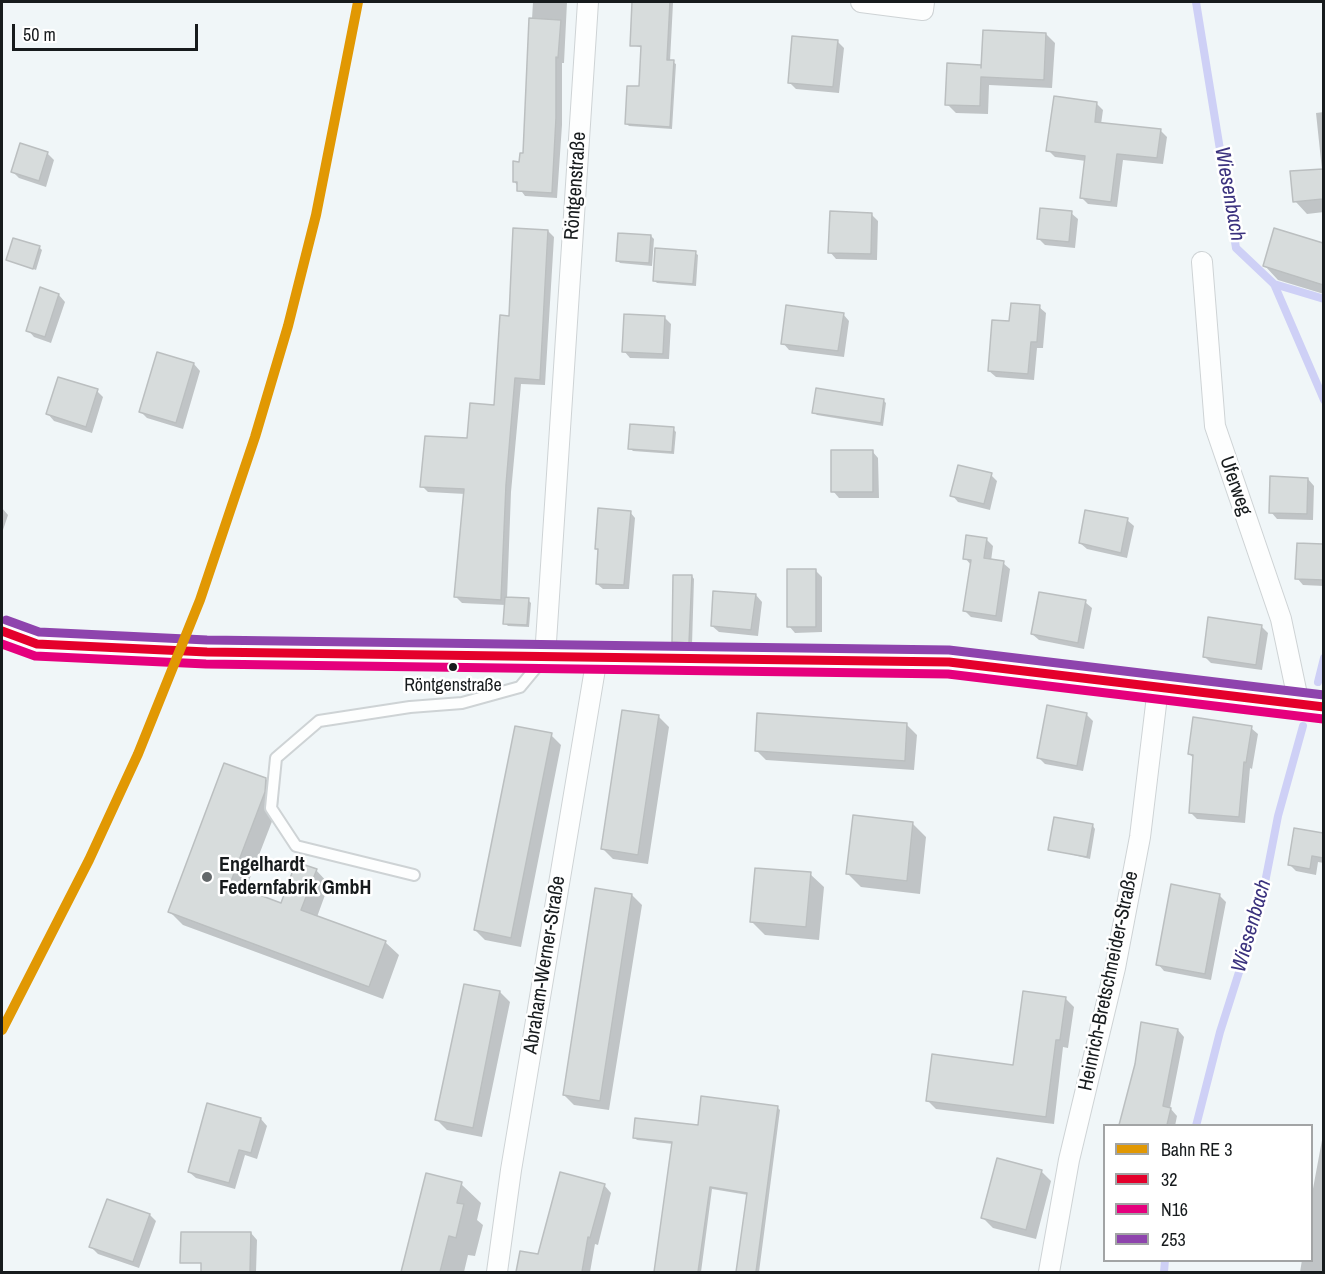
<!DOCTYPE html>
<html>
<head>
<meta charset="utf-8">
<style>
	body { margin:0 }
	#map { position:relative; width:1325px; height:1274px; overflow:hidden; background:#f0f6f8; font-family:"Archivo Narrow",sans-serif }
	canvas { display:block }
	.frame { position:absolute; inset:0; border:3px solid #171b1d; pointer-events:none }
	.legend { position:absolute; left:1103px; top:1124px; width:210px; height:138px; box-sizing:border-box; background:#fff; border:2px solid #a2a4a5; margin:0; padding:8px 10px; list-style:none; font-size:18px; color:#171b1d }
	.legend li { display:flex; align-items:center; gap:12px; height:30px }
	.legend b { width:30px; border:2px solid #a2a4a5 }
	.scale { position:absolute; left:12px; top:24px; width:186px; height:27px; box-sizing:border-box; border:3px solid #171b1d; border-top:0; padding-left:8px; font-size:18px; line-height:21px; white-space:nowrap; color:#171b1d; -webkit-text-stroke:4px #fff; paint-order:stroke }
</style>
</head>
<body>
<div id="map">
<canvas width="1325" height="1274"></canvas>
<div class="frame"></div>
<ul class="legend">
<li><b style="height:8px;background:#e19803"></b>Bahn RE 3</li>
<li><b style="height:8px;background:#e4002b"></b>32</li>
<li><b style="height:8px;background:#e5007d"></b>N16</li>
<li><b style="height:8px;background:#8e44ad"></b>253</li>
</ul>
<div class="scale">50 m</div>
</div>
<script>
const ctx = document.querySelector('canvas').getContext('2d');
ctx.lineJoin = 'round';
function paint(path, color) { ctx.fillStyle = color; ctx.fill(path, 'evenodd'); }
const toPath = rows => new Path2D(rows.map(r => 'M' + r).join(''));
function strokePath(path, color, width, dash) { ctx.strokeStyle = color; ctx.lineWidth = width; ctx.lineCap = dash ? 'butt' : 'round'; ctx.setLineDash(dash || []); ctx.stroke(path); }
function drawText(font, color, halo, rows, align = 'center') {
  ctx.font = font + ' "Archivo Narrow",sans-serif'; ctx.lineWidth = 5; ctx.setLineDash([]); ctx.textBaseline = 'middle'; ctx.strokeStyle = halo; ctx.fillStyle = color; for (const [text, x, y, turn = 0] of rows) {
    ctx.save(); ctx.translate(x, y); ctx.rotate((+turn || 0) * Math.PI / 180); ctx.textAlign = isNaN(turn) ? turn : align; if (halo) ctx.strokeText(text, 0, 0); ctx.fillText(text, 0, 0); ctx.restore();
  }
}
const shadow = toPath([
	[533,2,567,2,564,63,562,63,562,125,557,198,525,196,514,181,524,155],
	[634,2,673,3,670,61,676,64,672,129,629,126,626,123,640,88,643,48,632,45],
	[1046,34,1055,43,1052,88,989,85,988,114,956,113,947,104,981,66,983,68],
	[837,41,844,48,839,93,796,89,789,82],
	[1096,103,1103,110,1101,124,1160,130,1167,137,1163,164,1123,160,1117,207,1088,204,1081,197,1086,161,1055,157,1048,150],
	[1324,112,1324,212,1307,214,1295,201,1322,170,1316,113],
	[47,153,54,160,46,187,19,178,13,172],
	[1071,213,1078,219,1075,248,1045,245,1039,239],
	[871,214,878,221,877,260,836,259,830,252],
	[1275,230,1324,245,1324,294,1278,280,1265,266],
	[548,231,554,237,545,385,521,384,511,492,507,599,528,600,531,603,529,627,508,626,505,623,506,605,462,603,456,597,465,494,428,492,422,486,468,439,496,407,510,317],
	[651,236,654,239,652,266,620,263,618,261],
	[39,247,42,250,36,270,8,259],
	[695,253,698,255,696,286,657,283,654,280],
	[59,295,65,302,51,343,34,337,28,330],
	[1039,307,1046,313,1043,348,1037,348,1034,380,996,377,989,371,1011,323],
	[843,314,849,321,844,357,789,350,783,343],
	[664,317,671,324,669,359,630,358,624,351],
	[158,354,194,364,200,371,183,429,147,418,140,411],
	[97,391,103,397,92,433,54,421,48,414],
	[883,400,886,403,883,426,817,415,814,412],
	[673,429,676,432,674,454,633,451,630,448],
	[872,451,878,458,879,498,839,498,833,491],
	[991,475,997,481,990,510,958,502,952,495],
	[1308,479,1314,486,1313,520,1277,519,1271,512],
	[2,508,8,515,2,533],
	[630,512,635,518,629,589,603,589,597,584,600,552,596,549],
	[1127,520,1134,526,1127,558,1087,549,1080,543],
	[986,539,993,546,991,561,1003,563,1010,569,1002,622,971,617,964,610,971,565,965,558],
	[1298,544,1324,545,1324,586,1303,585,1297,578],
	[815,570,822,577,822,632,795,633,789,626],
	[692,576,694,579,692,645,677,644,674,642],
	[756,595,762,602,758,636,719,632,712,626],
	[1085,602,1092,608,1084,649,1039,640,1032,634],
	[1261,626,1268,633,1262,670,1211,663,1204,656],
	[624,711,659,717,669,727,648,864,613,859,603,849],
	[1086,714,1093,721,1083,771,1045,764,1039,758],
	[907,725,917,735,914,770,766,760,756,750],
	[1251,728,1258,734,1252,769,1250,768,1245,823,1197,819,1190,812,1195,759,1189,754],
	[551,735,561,745,521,947,485,940,475,930],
	[266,779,279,793,278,806,245,891,282,905,316,870,329,884,317,917,385,942,399,955,383,999,183,925,170,912],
	[913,824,926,837,920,894,861,887,848,874],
	[1093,826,1095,829,1090,859,1049,849],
	[1295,829,1324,834,1324,863,1318,862,1316,875,1296,871,1290,865],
	[810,874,824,887,819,940,765,935,752,922],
	[632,895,642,905,609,1110,574,1105,564,1095],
	[1219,895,1226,902,1211,980,1164,971,1158,964],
	[500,992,510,1002,482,1137,447,1130,437,1120],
	[1065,998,1074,1007,1068,1048,1063,1047,1054,1124,936,1109,928,1101,1015,1067],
	[1178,1030,1184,1037,1170,1108,1177,1116,1175,1126,1120,1126,1136,1065],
	[208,1105,261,1119,267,1126,257,1159,245,1155,235,1189,196,1178,189,1172],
	[777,1107,780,1110,759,1272,738,1272,748,1195,712,1189,701,1272,656,1272,673,1144,637,1140,634,1137,699,1127],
	[1322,1140,1324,1272,1300,1272,1302,1260,1312,1260,1312,1194],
	[1041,1171,1051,1181,1036,1239,993,1228,983,1218],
	[427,1175,461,1184,481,1203,477,1220,483,1225,475,1256,468,1255,464,1272,403,1272],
	[604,1185,611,1193,598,1245,595,1244,590,1272,518,1272,521,1252,539,1256],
	[150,1215,156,1221,139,1268,98,1254,91,1247],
	[223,1233,251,1233,257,1240,256,1272,212,1272]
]);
const stream = toPath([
	[1196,2,1236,248,1274,284,1324,400],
	[1274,284,1324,299],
	[1318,682,1324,658],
	[1196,1126,1220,1032,1261,903,1278,816,1303,726],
	[1164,1272,1165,1260]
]);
const building = toPath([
	[632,2,670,2,667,60,674,60,670,127,625,124,627,86,639,86,641,46,630,46,632,2],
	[529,18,561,20,558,58,556,57,556,118,552,193,517,191,517,182,513,182,513,161,519,162,520,153,523,153,529,18],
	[983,30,1046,33,1044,80,981,77,980,106,945,105,947,63,981,65,981,68,983,30],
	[792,36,838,40,833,87,788,83,792,36],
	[1054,96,1097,102,1095,122,1161,129,1157,158,1117,154,1111,202,1080,198,1085,156,1046,151,1054,96],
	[20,143,48,152,39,181,11,172,20,143],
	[1323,169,1323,199,1293,202,1290,171,1323,169],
	[1040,208,1072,211,1069,242,1037,239,1040,208],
	[830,211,872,213,871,254,828,253,830,211],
	[513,228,548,230,540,380,515,378,506,485,501,600,454,597,464,489,420,487,425,436,467,438,470,403,494,405,500,315,509,316,513,228],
	[1274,228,1323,243,1323,285,1263,266,1274,228],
	[618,233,651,235,649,263,616,261,618,233],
	[13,238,40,246,33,269,6,260,13,238],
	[655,248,696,251,693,284,653,281,655,248],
	[40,287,59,294,45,337,26,331,40,287],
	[1011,303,1040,305,1037,342,1031,342,1028,374,988,371,992,320,1009,321,1011,303],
	[786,305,844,313,838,351,781,344,786,305],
	[624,314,665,316,663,354,622,352,624,314],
	[157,352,194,363,176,423,139,412,157,352],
	[58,377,98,389,86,427,46,414,58,377],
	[816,388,884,399,881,423,812,413,816,388],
	[630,424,674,427,672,452,628,449,630,424],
	[831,450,873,450,873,492,831,492,831,450],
	[958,465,992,473,984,504,950,496,958,465],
	[1270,476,1308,478,1307,514,1269,513,1270,476],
	[598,508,631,511,624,585,596,584,598,549,595,549,598,508],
	[1085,510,1128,518,1121,553,1079,543,1085,510],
	[966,535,987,538,984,558,1004,561,996,616,963,611,971,560,963,559,966,535],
	[1297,543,1323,544,1323,580,1295,579,1297,543],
	[787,569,816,569,816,627,787,627,787,569],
	[673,575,692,575,689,643,672,642,673,575],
	[713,591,756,594,751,630,711,626,713,591],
	[1039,592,1086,600,1078,643,1031,634,1039,592],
	[505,597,529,598,527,625,503,624,505,597],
	[1208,617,1262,625,1256,665,1203,657,1208,617],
	[1047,705,1087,713,1077,766,1037,758,1047,705],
	[622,710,659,715,638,855,601,849,622,710],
	[757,713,907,723,905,761,755,751,757,713],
	[1193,717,1252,726,1246,763,1244,762,1239,817,1189,813,1193,755,1188,754,1193,717],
	[515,726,552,733,511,938,474,930,515,726],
	[224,763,266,778,265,792,230,884,281,903,296,862,317,869,301,910,386,941,369,987,168,912,224,763],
	[853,815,913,822,907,881,846,874,853,815],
	[1054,817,1093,824,1087,857,1048,850,1054,817],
	[1294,828,1323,833,1323,858,1312,856,1310,869,1288,865,1294,828],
	[755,868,811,872,806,927,750,922,755,868],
	[1171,884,1220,894,1205,974,1156,965,1171,884],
	[595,888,632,894,600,1101,563,1095,595,888],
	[464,984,500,991,473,1128,435,1120,464,984],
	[1023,991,1066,997,1060,1040,1056,1040,1046,1117,926,1101,932,1054,1013,1065,1023,991],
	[1141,1022,1178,1029,1163,1106,1171,1108,1167,1125,1119,1125,1135,1064,1141,1022],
	[701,1096,778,1106,756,1272,736,1272,747,1193,710,1187,698,1272,654,1272,672,1142,633,1138,635,1118,698,1125,701,1096],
	[207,1103,261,1118,251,1153,239,1150,229,1183,188,1172,207,1103],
	[997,1158,1042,1170,1026,1230,981,1218,997,1158],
	[560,1172,605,1184,590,1238,588,1237,582,1272,516,1272,520,1251,538,1254,560,1172],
	[426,1173,462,1182,457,1203,464,1204,456,1238,449,1236,440,1272,401,1272,426,1173],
	[107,1199,150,1214,133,1262,89,1247,107,1199],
	[181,1232,251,1232,250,1272,201,1272,201,1263,180,1263,181,1232]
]);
const service = toPath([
	[414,875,296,846,271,808,276,758,319,721,410,707,462,703,520,687,544,658]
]);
const minor = toPath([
	[861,2,923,10,924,2],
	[1202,262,1215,426,1281,619,1299,704],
	[545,657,588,2],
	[497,1272,511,1170,597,657],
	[1049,1272,1069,1160,1115,968,1140,837,1158,688]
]);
const tertiary = toPath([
	[2,631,37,644,207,652,949,662,1324,707]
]);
const bus1 = toPath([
	[2,631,37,644,207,652,949,662,1324,707]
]);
const bus2 = toPath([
	[2,644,35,656,206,664,948,674,1323,719]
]);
const bus3 = toPath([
	[6,620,39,632,207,640,949,650,1324,695]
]);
const rail1 = toPath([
	[2,1030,89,860,138,754,200,600,255,437,288,326,316,215,358,2]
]);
const markers = [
	[453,667,5,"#171b1d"],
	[207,877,6,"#63686a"]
];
const busNames = [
	["Röntgenstraße",453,686]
];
const streetNames = [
	["Röntgenstraße",576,186,-86],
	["Uferweg",1235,486,71],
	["Abraham-Werner-Straße",545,965,-81],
	["Heinrich-Bretschneider-Straße",1109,981,-78]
];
const poiNames = [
	["Engelhardt",219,866],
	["Federnfabrik GmbH",219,889]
];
const waterNames = [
	["Wiesenbach",1229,194,80],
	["Wiesenbach",1252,926,-74]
];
paint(shadow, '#0003');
strokePath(stream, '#ced0f6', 8);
paint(building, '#d7dcdc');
strokePath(building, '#bbbfc0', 1.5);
strokePath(service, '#ced3d5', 14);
strokePath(minor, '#ced3d5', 22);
strokePath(tertiary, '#ced3d5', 27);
strokePath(service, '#fdfefe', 10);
strokePath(minor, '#fdfefe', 20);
strokePath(tertiary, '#fdfefe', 24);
strokePath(bus1, '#e4002b', 9);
strokePath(bus2, '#e5007d', 9);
strokePath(bus3, '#8e44ad', 9);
strokePath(rail1, '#e19803', 10);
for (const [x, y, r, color] of markers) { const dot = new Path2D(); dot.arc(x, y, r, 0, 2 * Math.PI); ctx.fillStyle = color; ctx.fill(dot); strokePath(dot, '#fff', 2); }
drawText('18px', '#171b1d', '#fff', busNames);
drawText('20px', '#171b1d', '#fff', streetNames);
drawText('bold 20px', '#171b1d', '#fff', poiNames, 'left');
drawText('italic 21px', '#3b327e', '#fff', waterNames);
</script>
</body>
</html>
